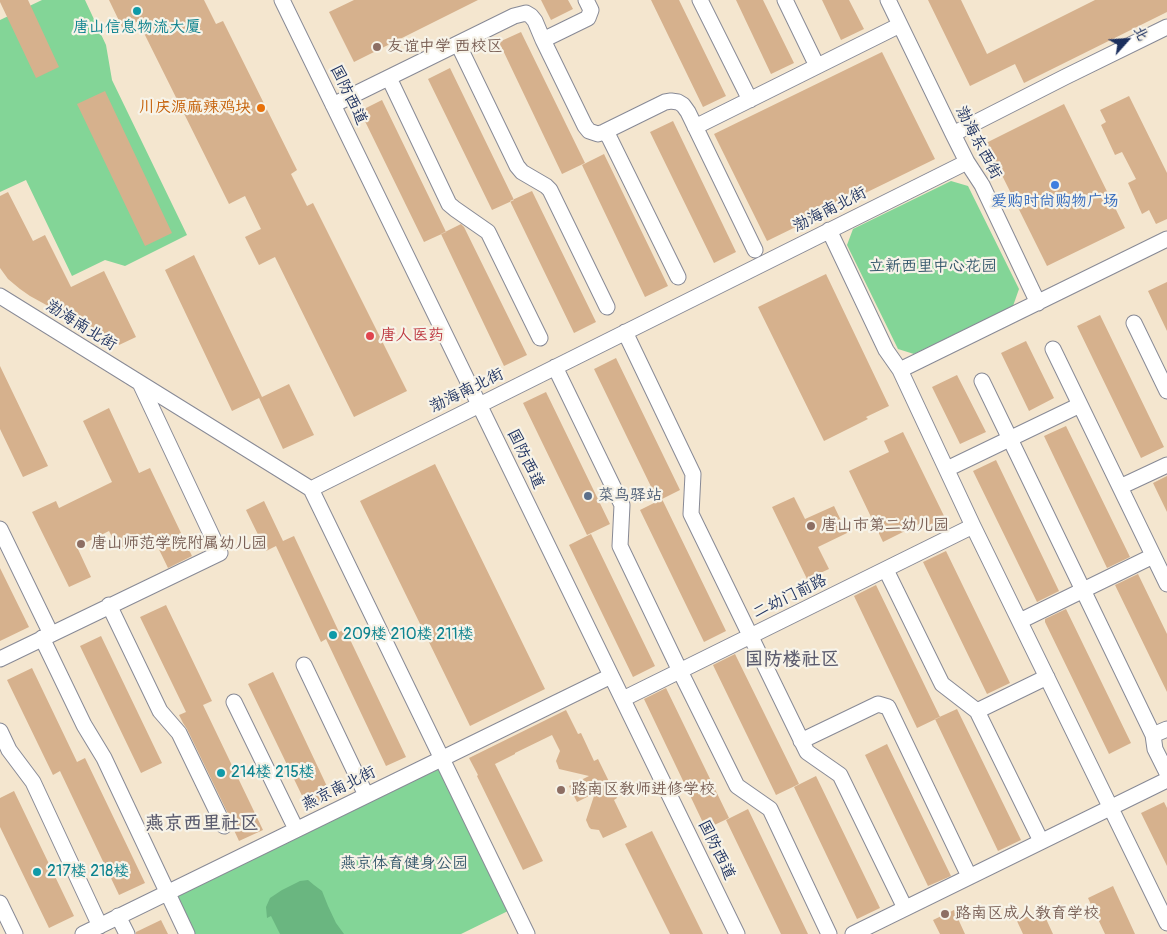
<!DOCTYPE html>
<html>
<head>
<meta charset="utf-8">
<style>
	body { margin:0 }
	#map { position:relative; width:1167px; height:934px; overflow:hidden; background:#f4e6cf; font-family:Pangolin,"LXGW WenKai TC",sans-serif }
	canvas { display:block }
	.north { position:absolute; left:1102px; top:15px; width:50px; height:50px; -webkit-text-stroke:4px #f7f3e8; paint-order:stroke; rotate:64deg; font-size:14px; font-weight:700; line-height:20px; text-align:center; color:#1b2f5e }
	.north::after { content:''; display:block; margin:auto; width:18px; height:22px; background:#1b2f5e; clip-path:polygon(50% 0,100% 100%,50% 72%,0 100%) }
</style>
</head>
<body>
<div id="map">
<canvas width="1167" height="934"></canvas>
<div class="north">北</div>
</div>
<script>
const ctx = document.querySelector('canvas').getContext('2d');
ctx.lineJoin = 'round';
function paint(path, color) { ctx.fillStyle = color; ctx.fill(path, 'evenodd'); }
const toPath = rows => new Path2D(rows.map(r => 'M' + r).join(''));
function strokePath(path, color, width, dash) { ctx.strokeStyle = color; ctx.lineWidth = width; ctx.lineCap = dash ? 'butt' : 'round'; ctx.setLineDash(dash || []); ctx.stroke(path); }
function drawText(font, color, halo, rows, align = 'center') {
  ctx.font = font + ' Pangolin,"LXGW WenKai TC",sans-serif'; ctx.lineWidth = 4.5; ctx.setLineDash([]); ctx.textBaseline = 'middle'; ctx.strokeStyle = halo; ctx.fillStyle = color; for (const [text, x, y, turn = 0] of rows) {
    ctx.save(); ctx.translate(x, y); ctx.rotate((+turn || 0) * Math.PI / 180); ctx.textAlign = isNaN(turn) ? turn : align; if (halo) ctx.strokeText(text, 0, 0); ctx.fillText(text, 0, 0); ctx.restore();
  }
}
const green = toPath([
	[42,0,85,0,106,45,112,80,187,235,125,266,105,260,72,276,26,180,0,192,0,20],
	[951,181,968,186,1019,289,1013,306,914,354,898,349,847,245,853,229],
	[438,768,508,911,461,934,192,934,174,898]
]);
const forest = toPath([
	[308,880,314,885,322,891,328,906,336,923,344,934,280,934,271,916,267,918,266,907,270,898,282,890,300,881]
]);
const building = toPath([
	[0,0,28,0,59,67,36,78,0,2],
	[109,0,204,0,216,24,223,21,297,170,291,174,307,206,313,203,407,391,354,417,275,257,259,265,245,237,261,229,245,196,229,204,138,21,123,29],
	[354,0,478,0,354,62,329,12],
	[541,0,568,0,573,9,551,20],
	[651,0,679,0,726,96,703,107],
	[736,0,763,0,794,63,771,74],
	[822,0,849,0,864,29,841,40],
	[928,0,961,0,987,54,1095,0,1167,0,1167,12,1024,83,1015,64,970,86],
	[521,32,585,163,562,174,499,42],
	[882,52,935,159,767,241,714,134],
	[450,68,514,200,492,210,428,79],
	[105,91,172,233,145,246,77,104],
	[1129,96,1167,173,1167,219,1156,224,1149,210,1142,214,1128,183,1136,179,1122,152,1115,155,1101,125,1106,122,1100,110],
	[382,100,446,232,424,242,360,111],
	[1064,104,1125,228,1047,266,986,143],
	[673,121,736,252,714,263,650,132],
	[604,154,668,286,645,297,582,165],
	[532,191,596,322,574,333,510,201],
	[8,192,33,241,45,235,71,287,104,271,136,337,119,345,30,296,20,289,8,279,0,268,0,196],
	[461,224,464,227,527,355,504,366,441,234],
	[194,255,262,397,289,384,314,435,283,449,259,398,232,411,165,270],
	[826,274,889,406,866,417,868,419,824,441,758,307],
	[1167,282,1167,331,1148,291],
	[1100,315,1164,447,1141,458,1077,326],
	[1026,341,1054,398,1029,411,1001,353],
	[616,358,680,490,658,501,594,369],
	[0,366,48,466,23,477,0,429],
	[957,375,986,432,960,444,932,387],
	[546,392,610,524,587,535,523,403],
	[109,408,139,473,150,468,192,556,168,568,151,533,118,549,109,531,77,547,91,577,69,587,32,512,56,501,59,508,112,482,83,421],
	[1066,426,1130,557,1107,568,1044,436],
	[903,432,946,520,927,529,923,522,883,542,849,471,889,452,884,441],
	[996,460,1059,591,1037,602,973,471],
	[435,464,545,689,470,726,360,501],
	[1167,476,1167,512,1153,483],
	[794,497,805,519,834,506,847,533,818,547,829,569,807,579,772,507],
	[662,499,726,631,704,642,640,510],
	[264,501,283,541,294,536,339,632,345,629,406,757,386,766,326,639,321,642,276,546,266,551,246,510],
	[591,534,655,666,633,677,569,545],
	[946,551,1010,683,987,694,923,562],
	[0,568,29,627,0,641],
	[1138,574,1167,634,1167,692,1115,585],
	[876,585,940,717,917,728,854,596],
	[166,605,212,701,203,705,263,830,239,841,233,828,232,822,187,729,183,723,179,715,186,712,140,617],
	[1066,609,1131,743,1109,754,1045,622,1045,619],
	[101,636,162,763,141,773,80,646],
	[735,654,799,784,776,795,713,665],
	[32,668,77,762,85,758,145,883,119,895,60,771,53,775,7,680],
	[273,672,332,797,308,808,248,684],
	[666,688,729,818,706,829,644,699],
	[957,709,1021,840,998,851,935,719],
	[566,710,578,734,581,733,594,761,598,759,617,798,614,800,627,827,603,838,599,830,591,829,589,827,586,820,595,793,577,802,569,786,589,776,559,769,556,761,560,751,552,735,515,753,515,754,495,764,543,861,523,870,477,776,478,775,469,758],
	[887,744,951,876,928,886,865,755],
	[816,776,880,908,857,919,794,787],
	[14,791,74,916,49,928,0,827,0,798],
	[1164,802,1167,808,1167,866,1141,813],
	[748,809,808,934,781,934,726,820],
	[652,831,703,934,670,934,625,844],
	[1113,886,1135,934,1105,934,1088,898],
	[954,910,965,934,940,934,933,920],
	[1042,910,1053,934,1023,934,1017,921],
	[161,920,168,934,136,934,136,932]
]);
const minor = toPath([
	[282,0,737,934],
	[700,0,750,100],
	[785,0,817,66],
	[888,0,953,134,967,162,982,185,1038,303],
	[543,40,588,18,591,10,586,0],
	[458,44,517,166,522,172,546,186,550,190,607,307],
	[389,78,449,204,455,209,488,232,540,338],
	[333,105,514,16,526,13,531,16,535,21,543,40,585,126,589,131,598,134,604,132,665,102,671,101,678,102,683,105,688,112,755,250],
	[695,127,900,25],
	[604,132,609,137,678,277],
	[953,134,1065,77,1167,27],
	[829,230,886,350,900,370,973,526,1167,923],
	[0,296,311,489],
	[1134,323,1167,391],
	[625,332,693,474,691,514,807,752,840,775,905,908],
	[1053,349,1167,584],
	[555,367,622,505,620,546,680,671,737,786,770,809,829,934],
	[900,370,1167,239],
	[982,381,1153,735,1167,729],
	[947,469,1080,405],
	[1120,487,1167,465],
	[311,489,967,162],
	[311,489,527,934],
	[0,529,51,634],
	[886,570,942,684,977,711,1041,841],
	[109,605,160,711,179,733,224,826],
	[1020,621,1153,556],
	[42,638,84,725,104,758,187,934],
	[0,659,220,553,140,383],
	[304,665,366,795],
	[623,699,973,526],
	[234,702,296,829],
	[977,711,1047,677],
	[0,731,9,750,33,782,100,926],
	[1153,735,1155,749,1167,773],
	[801,741,878,704,888,707,969,876],
	[0,903,15,934],
	[118,916,127,934],
	[83,934,611,676],
	[853,934,1167,780]
]);
const markers = [
	[137,11,5,"#0f9aa8"],
	[377,47,5,"#8d6e63"],
	[261,108,5,"#e8710a"],
	[1055,185,5,"#3f7fe0"],
	[370,336,5,"#e0444e"],
	[588,496,5,"#5c6f8a"],
	[811,526,5,"#8d6e63"],
	[81,544,5,"#8d6e63"],
	[333,635,5,"#0f9aa8"],
	[221,773,5,"#0f9aa8"],
	[561,790,5,"#8d6e63"],
	[37,872,5,"#0f9aa8"],
	[945,914,5,"#8d6e63"]
];
const cultureNames = [
	["唐山信息物流大厦",137,28,"center"],
	["209楼 210楼 211楼",343,635],
	["214楼 215楼",231,773],
	["217楼 218楼",47,872]
];
const educationNames = [
	["友谊中学 西校区",387,47],
	["唐山市第二幼儿园",821,526],
	["唐山师范学院附属幼儿园",91,544],
	["路南区教师进修学校",571,790],
	["路南区成人教育学校",955,914]
];
const streetNames = [
	["国防西道",348,95,64],
	["渤海东西街",978,143,62],
	["渤海南北街",830,210,-27],
	["渤海南北街",81,326,32],
	["渤海南北街",467,391,-26],
	["国防西道",525,459,64],
	["二幼门前路",790,597,-26],
	["燕京南北街",339,789,-26],
	["国防西道",716,850,64]
];
const foodNames = [
	["川庆源麻辣鸡块",251,108]
];
const shopNames = [
	["爱购时尚购物广场",1055,202]
];
const parkNames = [
	["立新西里中心花园",933,267],
	["燕京体育健身公园",404,864]
];
const healthNames = [
	["唐人医药",380,336]
];
const serviceNames = [
	["菜鸟驿站",598,496]
];
const quarterNames = [
	["国防楼社区",792,660],
	["燕京西里社区",202,824]
];
paint(green, '#83d597');
paint(forest, '#6ab680');
paint(building, '#d6b18d');
strokePath(minor, '#888a96', 17);
strokePath(minor, '#fff', 15);
for (const [x, y, r, color] of markers) { const dot = new Path2D(); dot.arc(x, y, r, 0, 2 * Math.PI); ctx.fillStyle = color; ctx.fill(dot); strokePath(dot, '#f7f3e8', 2); }
drawText('16px', '#0d838f', '#f7f3e8', cultureNames, 'left');
drawText('16px', '#785e54', '#f7f3e8', educationNames, 'left');
drawText('16px', '#1b2f5e', '#f7f3e8', streetNames);
drawText('16px', '#c56008', '#f7f3e8', foodNames, 'right');
drawText('16px', '#366cbe', '#f7f3e8', shopNames);
drawText('16px', '#35586c', '#f7f3e8', parkNames);
drawText('16px', '#be3a42', '#f7f3e8', healthNames, 'left');
drawText('16px', '#4e5e75', '#f7f3e8', serviceNames, 'left');
drawText('bold 19px', '#5c5c6e', '#f7f3e8', quarterNames);
</script>
</body>
</html>
